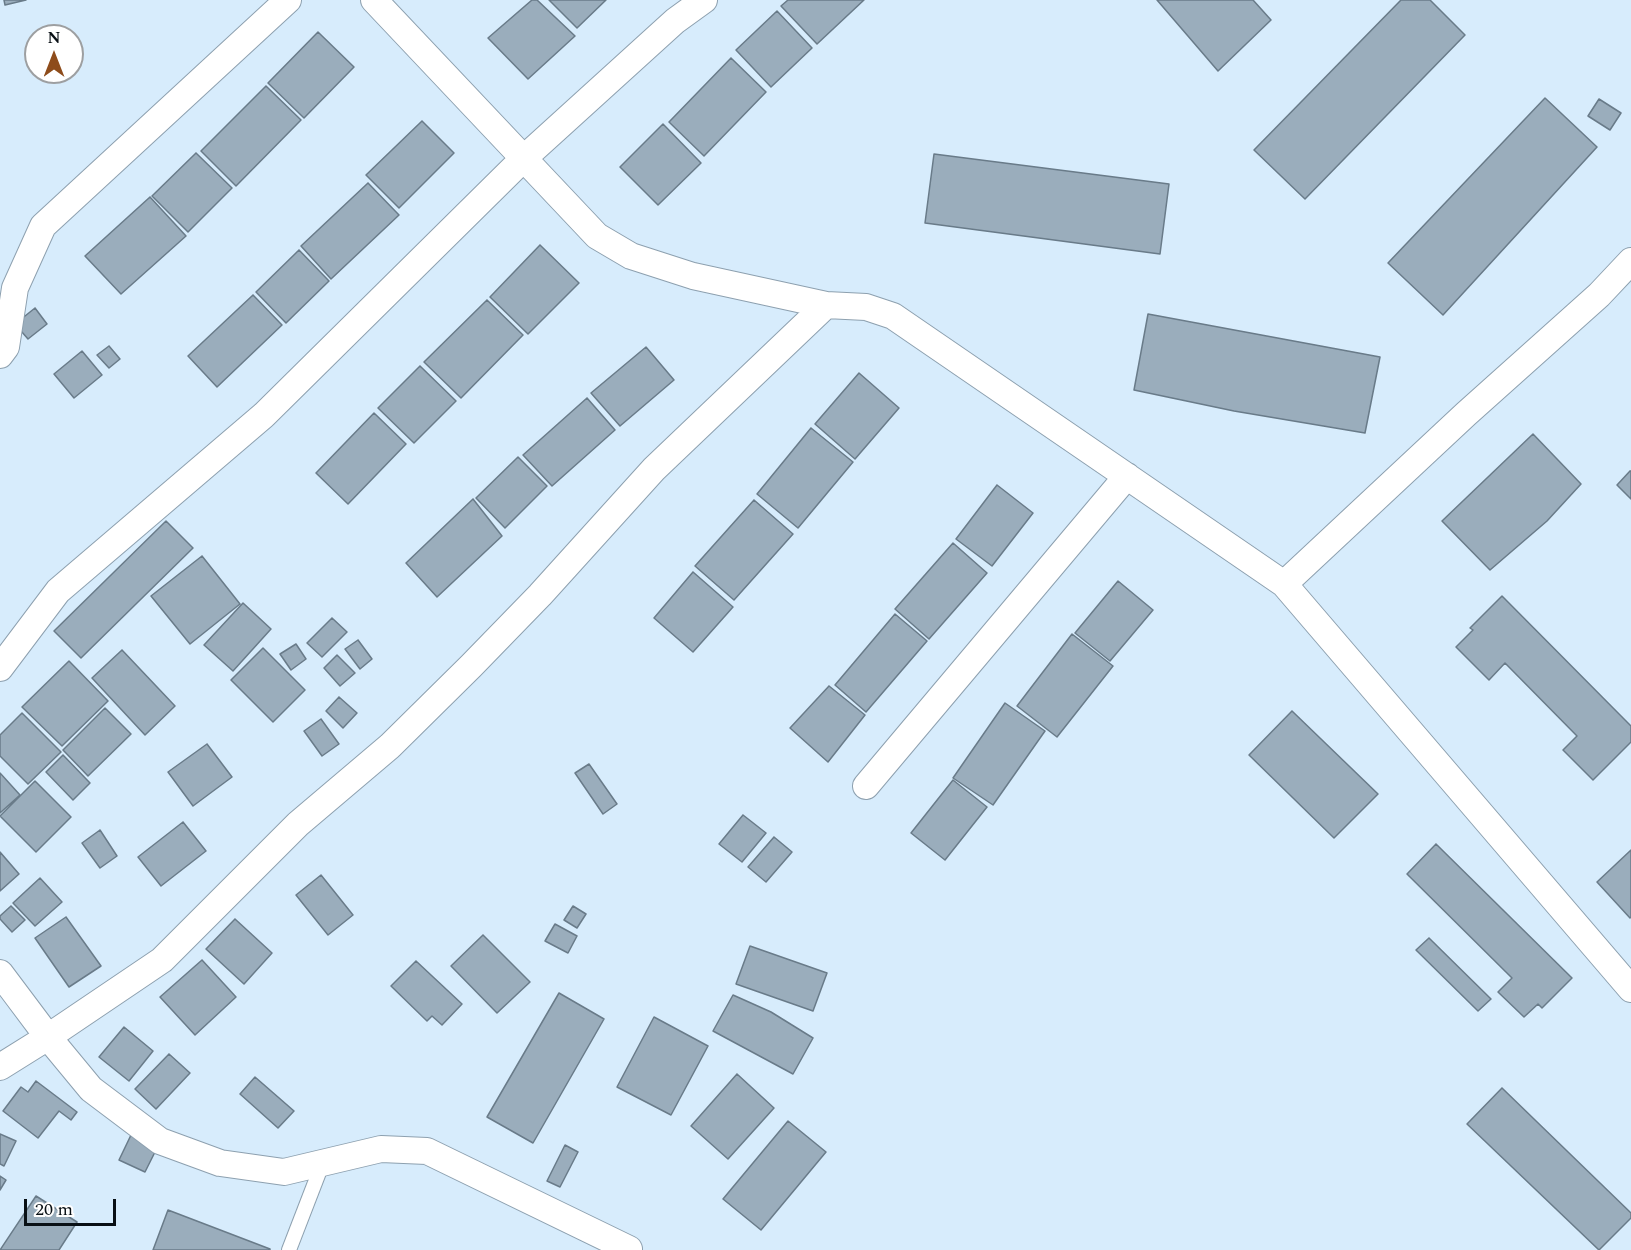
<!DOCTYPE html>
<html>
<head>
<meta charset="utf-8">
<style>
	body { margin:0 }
	#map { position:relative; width:1631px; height:1250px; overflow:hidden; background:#d7ecfc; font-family:Spectral,serif }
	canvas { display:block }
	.north { position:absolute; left:24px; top:24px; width:60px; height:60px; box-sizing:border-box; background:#fff; border:2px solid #9d9fa1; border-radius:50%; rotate:0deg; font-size:16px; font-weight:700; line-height:24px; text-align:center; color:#091015 }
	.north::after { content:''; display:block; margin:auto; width:21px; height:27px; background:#8e4c1b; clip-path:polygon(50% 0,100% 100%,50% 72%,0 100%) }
	.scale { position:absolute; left:24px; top:1199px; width:92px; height:27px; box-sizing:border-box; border:3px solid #091015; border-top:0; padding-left:8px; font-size:18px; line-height:21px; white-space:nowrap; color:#091015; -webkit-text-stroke:4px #fff; paint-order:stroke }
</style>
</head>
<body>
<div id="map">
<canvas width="1631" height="1250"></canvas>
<div class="north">N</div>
<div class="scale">20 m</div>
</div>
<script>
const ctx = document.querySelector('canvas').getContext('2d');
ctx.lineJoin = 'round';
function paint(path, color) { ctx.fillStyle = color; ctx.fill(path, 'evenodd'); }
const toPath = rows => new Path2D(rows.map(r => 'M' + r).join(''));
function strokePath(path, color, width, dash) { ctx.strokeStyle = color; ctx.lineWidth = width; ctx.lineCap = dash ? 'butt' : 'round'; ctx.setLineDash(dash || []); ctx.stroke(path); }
const building = toPath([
	[4,0,26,0,5,5,4,0],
	[532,0,537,0,575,36,528,79,488,38,532,0],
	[549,0,606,0,577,28,549,0],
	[788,0,864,0,817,44,781,6,788,0],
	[1157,0,1253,0,1271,20,1218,71,1157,0],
	[1401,0,1430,0,1465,35,1305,199,1254,150,1401,0],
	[777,11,812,48,771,87,736,50,777,11],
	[318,32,354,67,304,118,268,83,318,32],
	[731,58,766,92,704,156,669,122,731,58],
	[266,86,301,120,236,186,201,151,266,86],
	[1545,98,1597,147,1443,315,1388,263,1545,98],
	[1599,99,1621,113,1610,130,1588,116,1599,99],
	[422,121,454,153,399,208,366,175,422,121],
	[663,124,701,163,658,205,620,167,663,124],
	[196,153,232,188,188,232,152,196,196,153],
	[934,154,1169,184,1160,254,925,223,934,154],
	[368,183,399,215,331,279,301,246,368,183],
	[150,197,186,236,121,294,85,256,150,197],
	[540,245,579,283,528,334,490,297,540,245],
	[299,250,329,281,286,323,256,292,299,250],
	[253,295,282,325,217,387,188,356,253,295],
	[487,300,523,335,461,398,424,362,487,300],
	[35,308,47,324,28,339,15,324,35,308],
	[1148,314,1380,357,1365,433,1234,411,1134,390,1148,314],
	[109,346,120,359,109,368,97,355,109,346],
	[646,347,674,380,620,426,591,393,646,347],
	[82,351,102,375,74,398,54,374,82,351],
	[420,366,456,401,414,443,378,408,420,366],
	[859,373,899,408,855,459,815,424,859,373],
	[587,398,615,430,552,486,523,455,587,398],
	[374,413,406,444,348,504,316,473,374,413],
	[811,428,853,462,798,528,757,494,811,428],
	[1533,434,1581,484,1547,521,1490,570,1442,521,1533,434],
	[518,457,547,486,505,528,476,498,518,457],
	[1630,471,1631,471,1631,499,1617,485,1630,471],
	[997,485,1033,513,992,566,956,539,997,485],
	[473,499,502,536,437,597,406,563,473,499],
	[754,500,793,534,734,600,695,566,754,500],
	[166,521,193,548,81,658,54,631,166,521],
	[953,543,987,573,929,639,895,609,953,543],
	[202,556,240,604,190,644,151,596,202,556],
	[693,572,733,607,693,652,654,618,693,572],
	[1118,581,1153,610,1110,661,1075,633,1118,581],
	[1502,596,1631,726,1631,742,1593,780,1563,750,1577,736,1505,663,1489,680,1456,647,1473,630,1470,628,1502,596],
	[243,603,271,629,233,671,204,645,243,603],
	[895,614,927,641,866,712,835,685,895,614],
	[332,618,347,632,322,657,307,643,332,618],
	[1072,634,1113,666,1057,737,1017,706,1072,634],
	[358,640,372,659,360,669,345,649,358,640],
	[296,644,306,659,291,670,280,654,296,644],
	[263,648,305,690,273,722,231,680,263,648],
	[122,650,175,706,145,735,92,678,122,650],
	[337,655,355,673,340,686,324,668,337,655],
	[69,661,108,701,62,746,22,707,69,661],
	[829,686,865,715,828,762,790,728,829,686],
	[339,697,357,713,343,728,326,711,339,697],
	[1005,703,1045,731,993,805,953,778,1005,703],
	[105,708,131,734,88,776,63,750,105,708],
	[1292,711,1378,794,1334,838,1249,755,1292,711],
	[22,713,61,752,28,784,0,756,0,735,22,713],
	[321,719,339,744,322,756,304,731,321,719],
	[207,744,232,777,193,806,168,772,207,744],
	[63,755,90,783,73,800,46,772,63,755],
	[589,764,617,804,603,814,575,773,589,764],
	[0,773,20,795,0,813,0,773],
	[953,780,987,807,945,860,911,833,953,780],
	[35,781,71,817,36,852,0,816,35,781],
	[743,815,766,833,742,862,719,844,743,815],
	[183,822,206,851,161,886,138,857,183,822],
	[100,830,117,856,100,868,82,843,100,830],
	[774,837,792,852,766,882,748,867,774,837],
	[1436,844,1572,978,1542,1008,1538,1004,1524,1017,1498,992,1512,978,1407,874,1436,844],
	[1631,850,1631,917,1630,918,1597,882,1631,850],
	[0,852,19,874,0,891,0,852],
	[321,875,353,915,328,935,296,895,321,875],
	[40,878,62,902,35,926,13,903,40,878],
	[11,906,25,920,12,932,0,919,0,916,11,906],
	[573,906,586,914,577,928,564,920,573,906],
	[66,917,101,966,69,987,35,938,66,917],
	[235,919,272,953,244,984,206,949,235,919],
	[555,924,577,936,568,953,545,941,555,924],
	[483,935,530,982,497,1013,451,966,483,935],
	[1429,938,1491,999,1478,1011,1416,950,1429,938],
	[750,946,827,973,813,1011,736,984,750,946],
	[202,960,236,997,195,1035,160,997,202,960],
	[416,961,462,1004,442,1025,432,1016,427,1021,391,986,416,961],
	[559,993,604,1019,533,1143,487,1117,559,993],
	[733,995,771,1012,813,1038,793,1074,713,1031,733,995],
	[654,1017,708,1046,671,1115,617,1087,654,1017],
	[124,1027,153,1051,129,1081,99,1057,124,1027],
	[169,1054,190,1073,156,1109,135,1089,169,1054],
	[737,1074,774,1108,728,1159,691,1126,737,1074],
	[255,1077,294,1111,278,1128,240,1094,255,1077],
	[36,1081,77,1112,71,1120,59,1111,38,1138,3,1111,21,1087,28,1092,36,1081],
	[1502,1088,1631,1213,1631,1218,1599,1250,1467,1124,1502,1088],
	[788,1121,826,1152,761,1230,723,1199,788,1121],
	[0,1134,16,1141,4,1166,0,1164,0,1134],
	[131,1135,157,1148,145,1172,119,1160,131,1135],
	[565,1145,578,1152,560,1187,547,1181,565,1145],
	[0,1176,6,1180,0,1190,0,1176],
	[36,1196,77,1222,59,1250,0,1250,36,1196],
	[168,1210,270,1249,270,1250,153,1250,168,1210]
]);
const lane = toPath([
	[289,1250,323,1162]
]);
const street = toPath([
	[374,0,597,236,631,256,693,276,826,305,866,307,893,316,1284,584,1631,989],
	[0,355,6,347,15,288,43,226,288,0],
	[1284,584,1466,414,1599,295,1631,261],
	[0,668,58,591,264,415,523,159,675,21,704,0],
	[866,786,1127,476],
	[0,973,48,1037,91,1089,160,1141,220,1163,284,1172,381,1149,427,1151,629,1249],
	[0,1067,48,1037,162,960,298,824,390,746,471,666,540,595,654,469,826,305]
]);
paint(building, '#9aadbc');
strokePath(building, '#697b89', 1.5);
strokePath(lane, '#8da0af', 16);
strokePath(street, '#8da0af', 28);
strokePath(lane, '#fff', 14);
strokePath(street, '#fff', 26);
</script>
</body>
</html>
